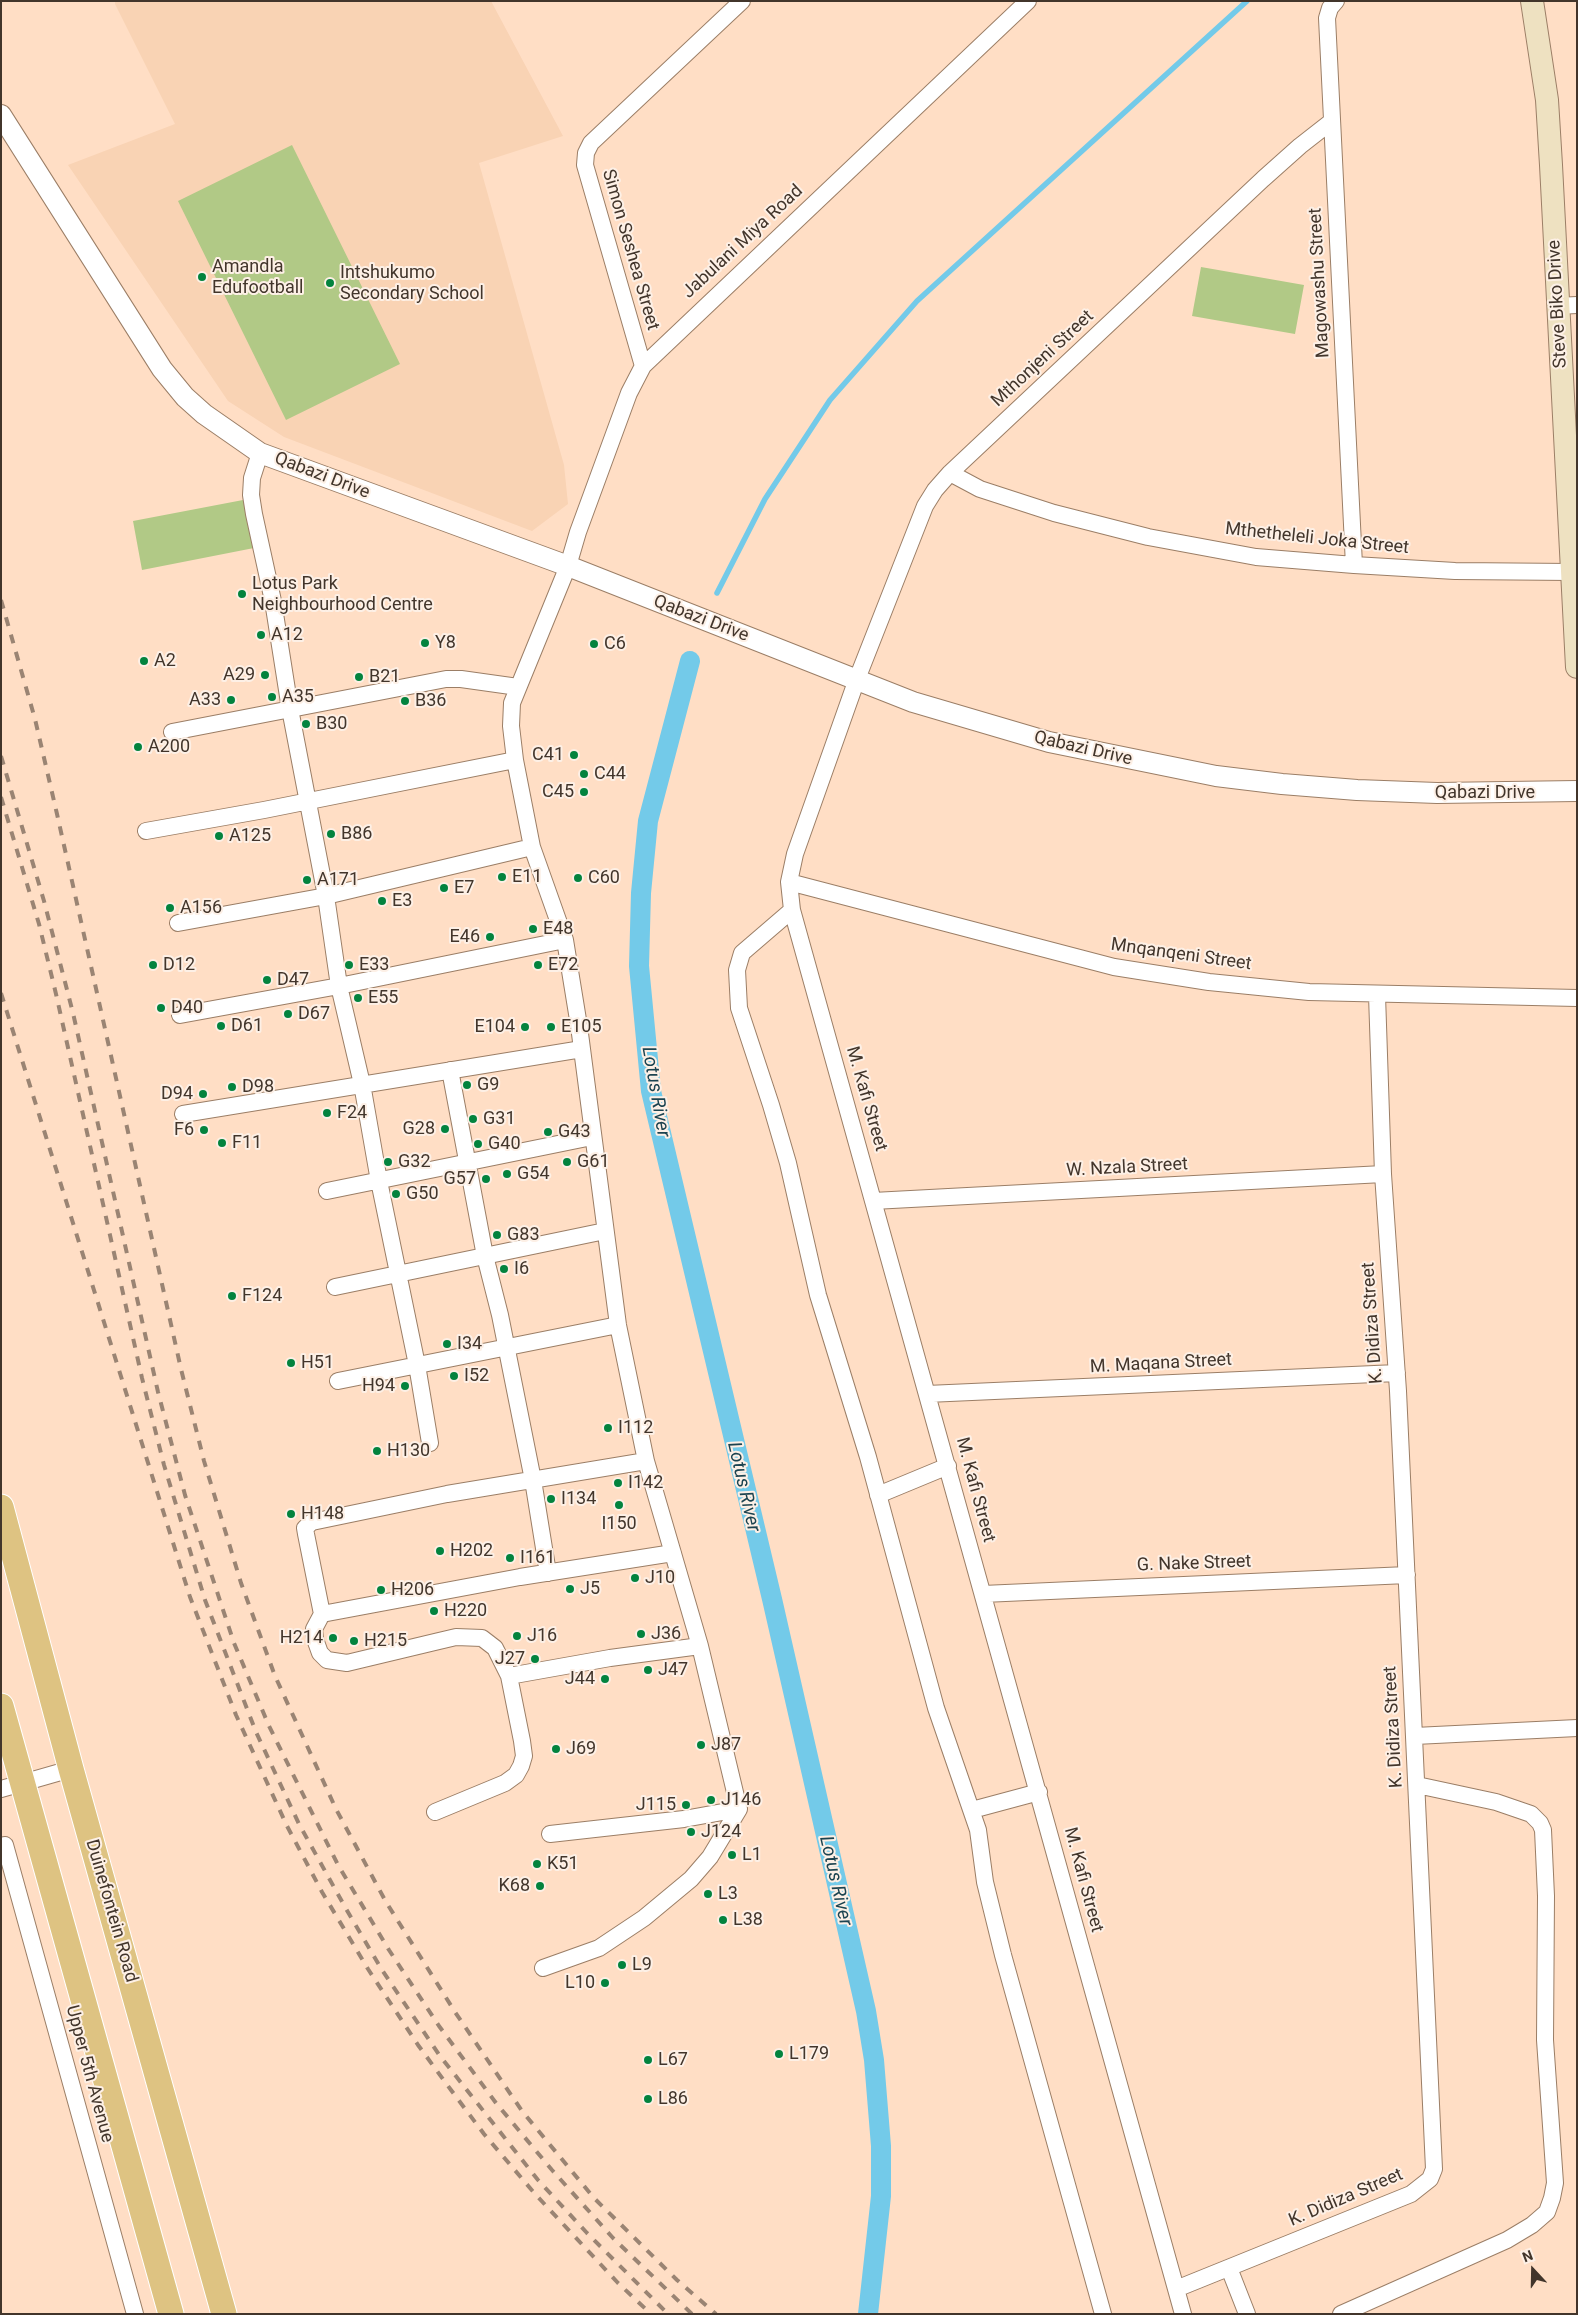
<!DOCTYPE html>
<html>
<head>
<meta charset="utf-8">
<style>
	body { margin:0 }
	#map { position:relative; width:1578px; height:2315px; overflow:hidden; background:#ffdec5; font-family:Roboto,sans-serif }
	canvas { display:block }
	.frame { position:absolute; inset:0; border:2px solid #42352b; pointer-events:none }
	.north { position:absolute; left:1508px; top:2245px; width:50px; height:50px; -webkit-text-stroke:4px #fdf0e6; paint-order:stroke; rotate:339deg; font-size:14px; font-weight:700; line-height:20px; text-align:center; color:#42352b }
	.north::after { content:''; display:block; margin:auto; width:18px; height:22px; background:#42352b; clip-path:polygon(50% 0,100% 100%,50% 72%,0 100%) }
</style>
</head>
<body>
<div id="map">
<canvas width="1578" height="2315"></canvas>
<div class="frame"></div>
<div class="north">N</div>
</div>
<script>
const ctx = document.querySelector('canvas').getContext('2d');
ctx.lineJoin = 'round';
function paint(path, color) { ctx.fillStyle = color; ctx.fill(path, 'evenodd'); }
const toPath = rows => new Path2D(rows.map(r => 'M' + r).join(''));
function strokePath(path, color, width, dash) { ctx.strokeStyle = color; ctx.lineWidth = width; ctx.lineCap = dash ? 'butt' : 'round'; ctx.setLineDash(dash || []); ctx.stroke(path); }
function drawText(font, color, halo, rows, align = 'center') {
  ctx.font = font + ' Roboto,sans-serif'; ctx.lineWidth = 4; ctx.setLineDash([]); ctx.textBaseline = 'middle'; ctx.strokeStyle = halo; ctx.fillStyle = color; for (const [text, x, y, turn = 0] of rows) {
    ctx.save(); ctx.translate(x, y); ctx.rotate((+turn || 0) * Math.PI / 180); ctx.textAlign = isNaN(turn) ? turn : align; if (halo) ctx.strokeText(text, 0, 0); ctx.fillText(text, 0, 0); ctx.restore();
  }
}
const built = toPath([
	[115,1,491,1,563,136,479,163,564,465,568,504,532,531,284,437,228,401,68,165,175,124,115,4]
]);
const green = toPath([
	[292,145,400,364,286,420,178,201],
	[1201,267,1304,285,1295,334,1192,316],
	[243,500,254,548,142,570,133,521]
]);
const stream = toPath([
	[717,593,765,499,830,400,917,301,1247,1]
]);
const canal = toPath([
	[690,661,648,821,641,893,639,966,651,1091,772,1599,866,2011,874,2060,881,2146,881,2196,868,2314]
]);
const minor = toPath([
	[1336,1,1330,8,1327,18,1354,565],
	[1557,306,1577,305],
	[643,366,585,165,586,153,591,143,742,1],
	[260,453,252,478,251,495,254,514,273,601,290,709,326,896,339,986,362,1084,379,1181,417,1365,430,1443],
	[950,473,980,489,1054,513,1148,537,1256,557,1354,565,1455,571,1572,572],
	[172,732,446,679,461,679,518,687],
	[146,831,264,810,515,760],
	[789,882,1114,967,1209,982,1309,992,1577,998],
	[792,910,742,953,737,970,739,1008,771,1105,788,1163,818,1295,868,1457,936,1708,978,1830,985,1882,1003,1955,1103,2314],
	[178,923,326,896,532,847],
	[180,1015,339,986,565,940],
	[450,1070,485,1256,500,1315,533,1480,548,1573],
	[183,1114,582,1049],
	[327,1191,592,1137],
	[873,1201,1383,1174],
	[335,1287,605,1231],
	[338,1381,618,1325],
	[927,1394,1397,1373],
	[878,1495,948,1466],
	[673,1553,520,1577,322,1614,314,1629,315,1639,320,1653,327,1660,347,1663,439,1641,456,1637,482,1638,495,1648,509,1676,610,1658,700,1646],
	[983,1594,1407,1575],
	[322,1614,306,1534,305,1528,312,1522,447,1494,646,1461],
	[1415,1736,1577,1728],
	[1,1789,71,1769],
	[972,1810,1039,1792],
	[435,1812,505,1783,516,1775,521,1766,524,1756,522,1741,509,1676],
	[550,1834,684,1819,739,1809],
	[5,1845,135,2314],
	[543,1968,599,1948,644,1918,691,1879,710,1857,739,1809,700,1646,646,1461,618,1325,579,1026,565,940,532,847,515,760,511,726,512,703,568,566,578,532,629,393,643,366,1028,1],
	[1229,2268,1247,2314],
	[1176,2289,1411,2194,1430,2179,1434,2169,1398,1391,1383,1174,1377,995],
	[1183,2314,792,910,789,882,795,854,857,679,925,506,935,490,950,473,1263,179,1300,146,1332,121],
	[1341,2314,1507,2240,1532,2225,1547,2212,1552,2198,1555,2183,1545,2040,1546,1896,1543,1830,1540,1823,1531,1814,1496,1802,1417,1785]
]);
const tertiary = toPath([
	[1,115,162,369,185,397,204,414,260,453,568,566,913,702,1049,742,1216,776,1282,784,1357,790,1437,793,1577,791]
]);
const secondary = toPath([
	[1532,1,1547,100,1551,165,1577,667]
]);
const primary = toPath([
	[1,1507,71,1769,224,2314],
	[1,1706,171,2314]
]);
const rail = toPath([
	[1,600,35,719,57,814,181,1369,204,1461,241,1583,275,1676,336,1809,386,1902,455,2012,522,2111,594,2198,677,2280,716,2314],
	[1,756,44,901,73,1013,158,1392,185,1495,234,1643,269,1726,338,1865,389,1950,439,2026,496,2103,552,2170,613,2238,692,2314],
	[1,797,39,924,56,994,142,1378,164,1465,205,1600,256,1732,299,1824,345,1907,382,1970,440,2056,538,2180,587,2233,668,2314],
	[1,993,190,1597,236,1715,287,1826,322,1892,368,1969,418,2045,451,2090,484,2134,536,2195,618,2283,651,2314]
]);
const markers = [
	[202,277,5,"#03833e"],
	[330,283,5,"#03833e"],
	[242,594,5,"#03833e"],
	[261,635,5,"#03833e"],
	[425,643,5,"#03833e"],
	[594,644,5,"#03833e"],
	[144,661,5,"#03833e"],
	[265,675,5,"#03833e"],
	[359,677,5,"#03833e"],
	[272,697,5,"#03833e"],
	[231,700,5,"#03833e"],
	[405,701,5,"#03833e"],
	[306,724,5,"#03833e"],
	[138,747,5,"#03833e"],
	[574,755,5,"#03833e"],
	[584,774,5,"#03833e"],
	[584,792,5,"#03833e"],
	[331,834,5,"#03833e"],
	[219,836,5,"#03833e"],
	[502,877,5,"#03833e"],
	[578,878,5,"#03833e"],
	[307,880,5,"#03833e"],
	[444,888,5,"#03833e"],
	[382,901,5,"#03833e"],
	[170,908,5,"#03833e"],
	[533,929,5,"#03833e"],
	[490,937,5,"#03833e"],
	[153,965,5,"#03833e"],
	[349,965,5,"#03833e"],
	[538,965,5,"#03833e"],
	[267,980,5,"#03833e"],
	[358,998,5,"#03833e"],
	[161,1008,5,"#03833e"],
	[288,1014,5,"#03833e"],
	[221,1026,5,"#03833e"],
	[525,1027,5,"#03833e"],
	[551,1027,5,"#03833e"],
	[467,1085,5,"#03833e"],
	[232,1087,5,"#03833e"],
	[203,1094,5,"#03833e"],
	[327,1113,5,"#03833e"],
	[473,1119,5,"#03833e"],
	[445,1129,5,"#03833e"],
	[204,1130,5,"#03833e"],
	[548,1132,5,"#03833e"],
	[222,1143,5,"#03833e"],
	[478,1144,5,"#03833e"],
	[388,1162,5,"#03833e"],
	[567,1162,5,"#03833e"],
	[507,1174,5,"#03833e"],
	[486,1179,5,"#03833e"],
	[396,1194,5,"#03833e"],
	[497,1235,5,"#03833e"],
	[504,1269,5,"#03833e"],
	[232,1296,5,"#03833e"],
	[447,1344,5,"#03833e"],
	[291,1363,5,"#03833e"],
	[454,1376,5,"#03833e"],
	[405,1386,5,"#03833e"],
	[608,1428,5,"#03833e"],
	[377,1451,5,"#03833e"],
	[618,1483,5,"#03833e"],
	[551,1499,5,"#03833e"],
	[619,1505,5,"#03833e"],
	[291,1514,5,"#03833e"],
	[440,1551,5,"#03833e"],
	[510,1558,5,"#03833e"],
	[635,1578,5,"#03833e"],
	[570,1589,5,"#03833e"],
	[381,1590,5,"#03833e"],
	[434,1611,5,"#03833e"],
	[641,1634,5,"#03833e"],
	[517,1636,5,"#03833e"],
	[333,1638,5,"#03833e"],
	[354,1641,5,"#03833e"],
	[535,1659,5,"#03833e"],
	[648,1670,5,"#03833e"],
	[605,1679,5,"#03833e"],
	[701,1745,5,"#03833e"],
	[556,1749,5,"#03833e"],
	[711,1800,5,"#03833e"],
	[686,1805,5,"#03833e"],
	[691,1832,5,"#03833e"],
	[732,1855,5,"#03833e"],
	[537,1864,5,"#03833e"],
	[540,1886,5,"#03833e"],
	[708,1894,5,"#03833e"],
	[723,1920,5,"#03833e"],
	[622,1965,5,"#03833e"],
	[605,1983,5,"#03833e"],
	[779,2054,5,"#03833e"],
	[648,2060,5,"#03833e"],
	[648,2099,5,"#03833e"]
];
const streetNames = [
	["Jabulani Miya Road",743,242,-43],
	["Simon Seshea Street",630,250,74],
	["Magowashu Street",1320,283,-93],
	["Steve Biko Drive",1558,304,-93],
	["Mthonjeni Street",1043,359,-43],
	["Qabazi Drive",322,476,21],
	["Mthetheleli Joka Street",1317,539,6],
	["Qabazi Drive",701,619,21],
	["Qabazi Drive",1083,749,13],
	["Qabazi Drive",1485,793],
	["Mnqanqeni Street",1181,955,8],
	["M. Kafi Street",866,1099,74],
	["W. Nzala Street",1127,1168,-3],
	["K. Didiza Street",1373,1323,-94],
	["M. Maqana Street",1161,1364,-3],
	["M. Kafi Street",975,1490,75],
	["G. Nake Street",1194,1564,-2],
	["K. Didiza Street",1394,1727,-93],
	["M. Kafi Street",1083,1880,75],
	["Duinefontein Road",111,1911,74],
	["Upper 5th Avenue",89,2074,75],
	["K. Didiza Street",1346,2198,-23]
];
const poiNames = [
	["Amandla",212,267],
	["Edufootball",212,288],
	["Intshukumo",340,273],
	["Secondary School",340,294],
	["Lotus Park",252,584],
	["Neighbourhood Centre",252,605],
	["A12",271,635],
	["Y8",435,643],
	["C6",604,644],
	["A2",154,661],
	["A29",255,675,"right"],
	["B21",369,677],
	["A35",282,697],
	["A33",221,700,"right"],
	["B36",415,701],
	["B30",316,724],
	["A200",148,747],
	["C41",564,755,"right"],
	["C44",594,774],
	["C45",574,792,"right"],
	["B86",341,834],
	["A125",229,836],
	["E11",512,877],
	["C60",588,878],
	["A171",317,880],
	["E7",454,888],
	["E3",392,901],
	["A156",180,908],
	["E48",543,929],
	["E46",480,937,"right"],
	["D12",163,965],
	["E33",359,965],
	["E72",548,965],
	["D47",277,980],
	["E55",368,998],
	["D40",171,1008],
	["D67",298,1014],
	["D61",231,1026],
	["E104",515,1027,"right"],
	["E105",561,1027],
	["G9",477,1085],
	["D98",242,1087],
	["D94",193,1094,"right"],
	["F24",337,1113],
	["G31",483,1119],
	["G28",435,1129,"right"],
	["F6",194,1130,"right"],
	["G43",558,1132],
	["F11",232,1143],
	["G40",488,1144],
	["G32",398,1162],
	["G61",577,1162],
	["G54",517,1174],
	["G57",476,1179,"right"],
	["G50",406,1194],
	["G83",507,1235],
	["I6",514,1269],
	["F124",242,1296],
	["I34",457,1344],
	["H51",301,1363],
	["I52",464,1376],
	["H94",395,1386,"right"],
	["I112",618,1428],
	["H130",387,1451],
	["I142",628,1483],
	["I134",561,1499],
	["H148",301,1514],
	["I150",619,1524,"center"],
	["H202",450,1551],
	["I161",520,1558],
	["J10",645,1578],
	["J5",580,1589],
	["H206",391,1590],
	["H220",444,1611],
	["J36",651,1634],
	["J16",527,1636],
	["H214",323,1638,"right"],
	["H215",364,1641],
	["J27",525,1659,"right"],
	["J47",658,1670],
	["J44",595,1679,"right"],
	["J87",711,1745],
	["J69",566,1749],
	["J146",721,1800],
	["J115",676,1805,"right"],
	["J124",701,1832],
	["L1",742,1855],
	["K51",547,1864],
	["K68",530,1886,"right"],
	["L3",718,1894],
	["L38",733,1920],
	["L9",632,1965],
	["L10",595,1983,"right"],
	["L179",789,2054],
	["L67",658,2060],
	["L86",658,2099]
];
const waterNames = [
	["Lotus River",655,1092,80],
	["Lotus River",743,1487,77],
	["Lotus River",835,1881,77]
];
paint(built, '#f9d3b4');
paint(green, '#b1c986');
strokePath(stream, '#73cae9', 5.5);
strokePath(canal, '#73cae9', 20);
strokePath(minor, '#9b7e66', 18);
strokePath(tertiary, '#9b7e66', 22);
strokePath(secondary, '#9b7e66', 24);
strokePath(primary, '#fff', 27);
strokePath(minor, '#fff', 16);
strokePath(tertiary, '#fff', 20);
strokePath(secondary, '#eee1c1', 22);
strokePath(primary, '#dec382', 25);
strokePath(rail, '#9a8473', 4, [9, 9]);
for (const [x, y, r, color] of markers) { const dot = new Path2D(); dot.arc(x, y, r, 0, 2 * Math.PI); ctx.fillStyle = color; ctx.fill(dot); strokePath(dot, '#fdf0e6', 2); }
drawText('18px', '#42352b', '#fdf0e6', streetNames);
drawText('18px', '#42352b', '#fdf0e6', poiNames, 'left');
drawText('italic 19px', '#1b4350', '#fdf0e6', waterNames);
</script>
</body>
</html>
